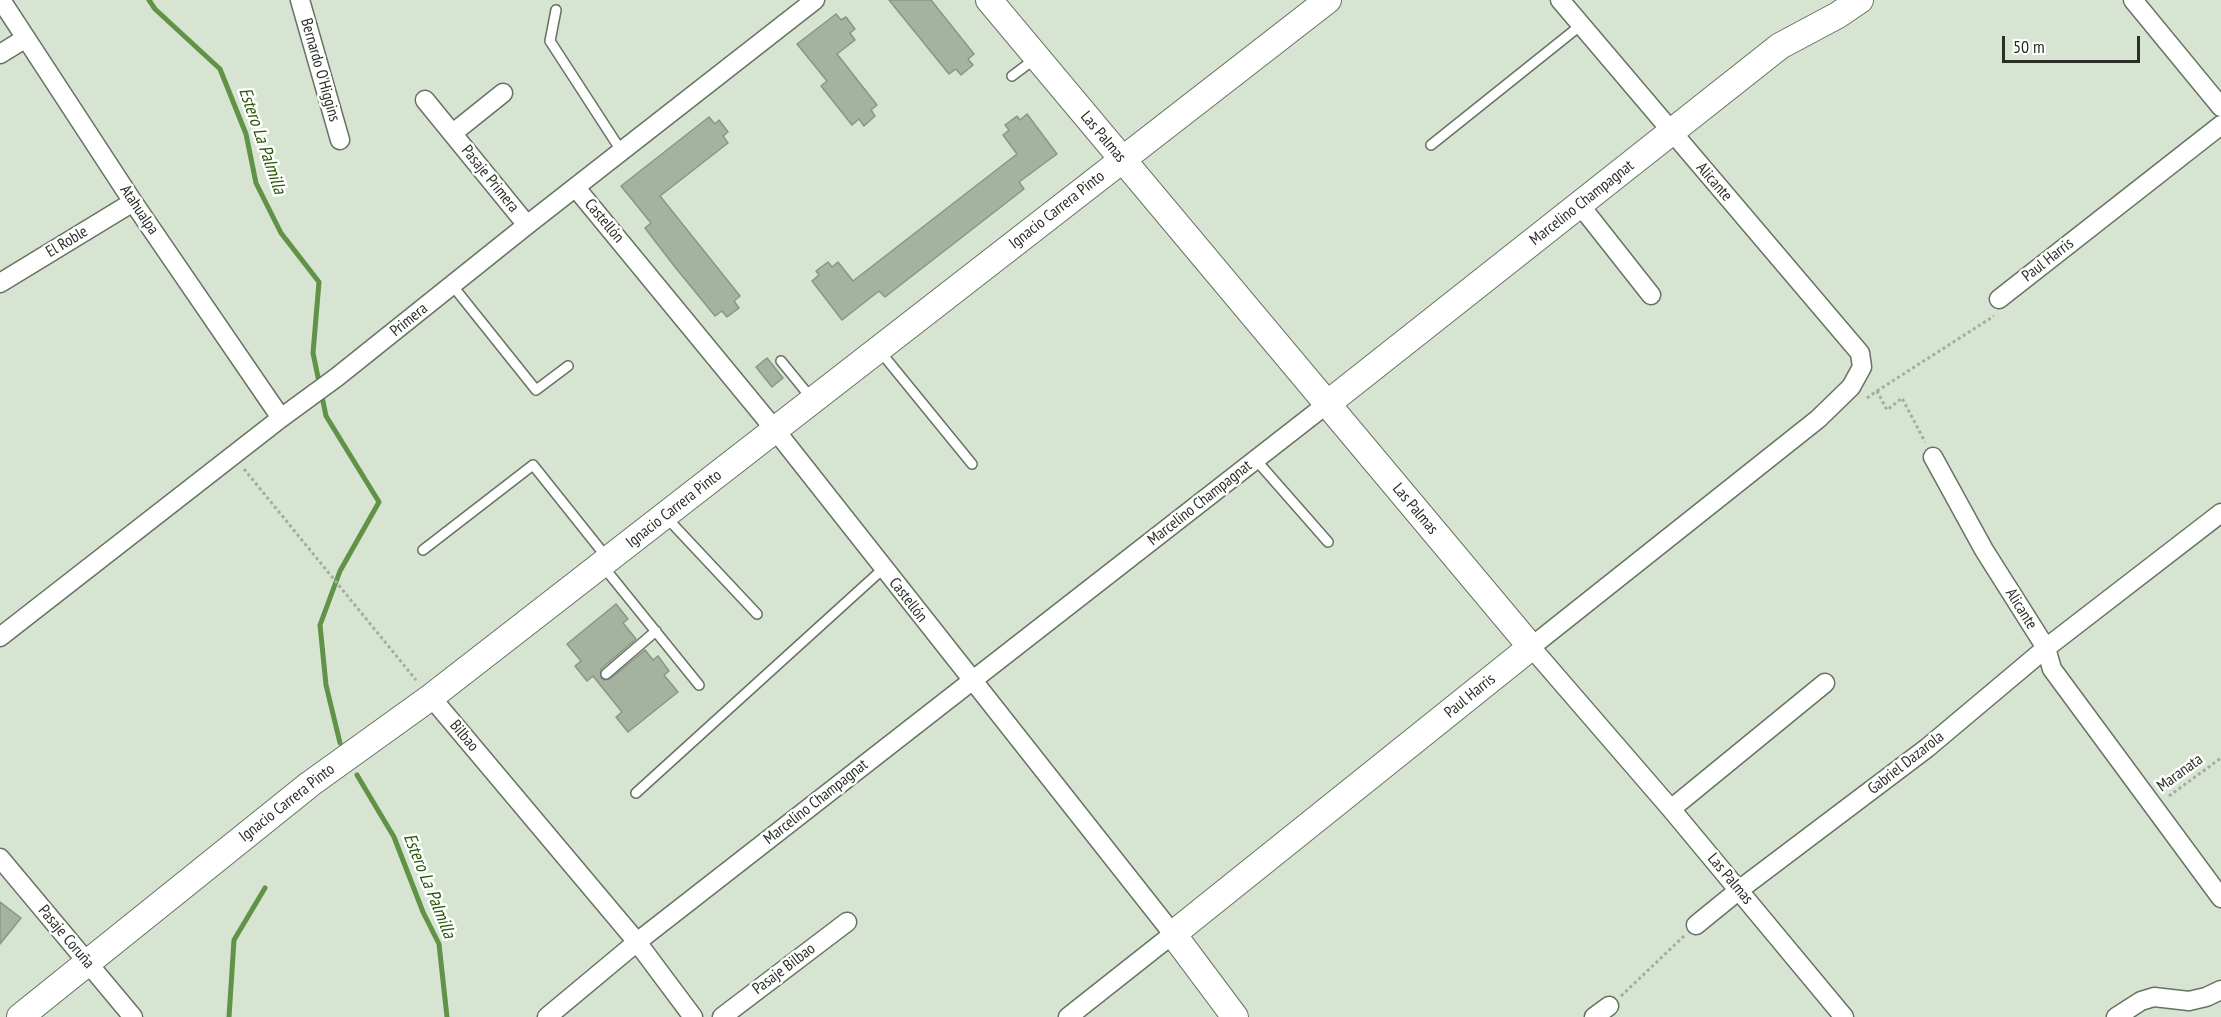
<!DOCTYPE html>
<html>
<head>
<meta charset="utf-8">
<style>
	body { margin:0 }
	#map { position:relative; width:2221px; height:1017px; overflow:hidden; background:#d7e4d1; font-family:"PT Sans Narrow",sans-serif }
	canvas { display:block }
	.scale { position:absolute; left:2002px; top:36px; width:138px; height:27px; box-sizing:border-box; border:3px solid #2a2f27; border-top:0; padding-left:8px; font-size:18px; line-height:21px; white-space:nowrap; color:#2a2f27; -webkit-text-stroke:4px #fff; paint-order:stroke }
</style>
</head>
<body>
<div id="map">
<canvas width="2221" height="1017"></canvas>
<div class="scale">50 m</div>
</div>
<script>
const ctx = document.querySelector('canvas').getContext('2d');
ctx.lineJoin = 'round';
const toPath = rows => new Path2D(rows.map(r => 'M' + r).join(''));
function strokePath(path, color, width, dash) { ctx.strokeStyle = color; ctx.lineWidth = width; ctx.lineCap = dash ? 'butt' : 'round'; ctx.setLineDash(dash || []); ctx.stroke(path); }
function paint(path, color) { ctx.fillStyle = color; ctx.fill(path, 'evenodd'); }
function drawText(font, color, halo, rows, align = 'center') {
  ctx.font = font + ' "PT Sans Narrow",sans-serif'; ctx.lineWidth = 5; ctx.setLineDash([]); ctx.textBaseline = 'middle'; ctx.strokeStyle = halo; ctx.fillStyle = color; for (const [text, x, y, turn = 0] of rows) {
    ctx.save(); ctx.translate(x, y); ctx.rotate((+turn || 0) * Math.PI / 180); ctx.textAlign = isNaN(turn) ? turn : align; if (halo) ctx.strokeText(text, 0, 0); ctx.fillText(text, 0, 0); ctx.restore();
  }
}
const stream = toPath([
	[149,0,155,9,220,69,246,134,256,183,281,233,319,282,313,353,326,416,379,502,340,571,320,625,326,685,340,743],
	[357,775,394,837,423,912,439,944,447,1017],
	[229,1017,234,940,265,888]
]);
const building = toPath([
	[889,0,931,0,974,54,968,59,973,65,961,75,956,69,949,74,889,0],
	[836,14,841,20,846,17,855,29,850,33,855,40,837,54,877,105,871,110,875,116,864,126,859,119,852,125,821,86,827,81,797,44,836,14],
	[1027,114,1057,154,1019,182,1024,189,885,297,879,291,842,320,812,281,819,275,816,271,828,262,832,267,838,262,853,281,1017,154,1003,135,1009,130,1005,125,1017,116,1020,120,1027,114],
	[709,117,715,124,719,120,728,132,723,136,728,143,660,196,740,296,734,301,739,308,727,317,722,311,715,316,675,267,645,228,651,223,621,186,709,117],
	[767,358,783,378,772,387,756,367,767,358],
	[616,604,628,619,623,623,636,639,601,669,601,678,604,680,610,679,645,650,653,660,658,656,669,671,664,675,678,692,628,732,616,717,622,712,593,676,587,681,575,666,581,661,567,644,616,604],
	[0,902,21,918,0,944,0,902]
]);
const path = toPath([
	[1877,391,1994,316],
	[1867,398,1877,391,1887,410,1902,398,1925,442],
	[244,469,416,680],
	[2169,796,2221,758],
	[1621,996,1684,936]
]);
const lane = toPath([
	[556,10,550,41,622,152],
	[1012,76,1036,58],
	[1431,145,1581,25],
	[452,285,536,390,568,366],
	[879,350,972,464],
	[781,361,812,399],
	[1256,460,1328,542],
	[666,517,757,614],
	[423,550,533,465,608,559],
	[602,565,699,685],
	[606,674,656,631],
	[636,793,884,568]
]);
const street = toPath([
	[1,0,133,202,281,418],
	[300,0,340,140],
	[1560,0,1860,353,1862,367,1851,387,1818,419,1531,647,1671,809,1844,1017],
	[2133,0,2221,107],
	[0,54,26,38],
	[425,100,527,225],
	[453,133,503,93],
	[576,188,776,431,1173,934,1068,1017],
	[1580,205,1651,295],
	[0,283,133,202],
	[1999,299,2221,125],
	[1933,457,1984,550,2046,648,2052,669,2221,898],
	[0,637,281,418,337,377,527,225,815,0],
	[431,697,637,942,693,1017],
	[1671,809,1825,683],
	[0,858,133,1017],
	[1696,925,1739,890,1927,748,2046,648,2221,513],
	[547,1017,637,942,1327,404],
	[722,1017,847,922],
	[1594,1017,1609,1006],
	[2116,1017,2141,1001,2154,997,2189,1001,2206,997,2221,990]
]);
const secondary = toPath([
	[989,0,1531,647,1173,934,1235,1017],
	[1327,404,1780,46,1838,15,1860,0],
	[20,1017,310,784,431,697,1328,0]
]);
const streetNames = [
	["Bernardo O'Higgins",320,70,74],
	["Las Palmas",1103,137,50],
	["Pasaje Primera",490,179,51],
	["Alicante",1714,182,49],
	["Marcelino Champagnat",1582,203,-38],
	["Atahualpa",139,210,56],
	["Ignacio Carrera Pinto",1057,210,-38],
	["Castellón",604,221,50],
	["El Roble",67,242,-31],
	["Paul Harris",2048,260,-38],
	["Primera",409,320,-39],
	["Marcelino Champagnat",1200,503,-38],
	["Ignacio Carrera Pinto",674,509,-38],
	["Las Palmas",1415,509,50],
	["Castellón",908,600,52],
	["Alicante",2021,609,58],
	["Paul Harris",1470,696,-39],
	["Bilbao",464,736,50],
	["Gabriel Dazarola",1906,763,-38],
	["Maranata",2180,773,-36],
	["Marcelino Champagnat",816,802,-38],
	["Ignacio Carrera Pinto",287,803,-38],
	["Las Palmas",1730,879,50],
	["Pasaje Coruña",66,937,50],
	["Pasaje Bilbao",784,969,-37]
];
const waterNames = [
	["Estero La Palmilla",262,141,71],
	["Estero La Palmilla",429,886,68]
];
strokePath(stream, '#609348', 5);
paint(building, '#a5b2a0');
strokePath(building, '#899684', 1.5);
strokePath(lane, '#677362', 12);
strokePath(street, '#677362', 21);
strokePath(secondary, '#677362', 28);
strokePath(path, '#a3ad9e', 3, [3, 3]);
strokePath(lane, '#fff', 9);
strokePath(street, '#fff', 18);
strokePath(secondary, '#fff', 26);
drawText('16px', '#2a2f27', '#fff', streetNames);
drawText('italic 18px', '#275805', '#fff', waterNames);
</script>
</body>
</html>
